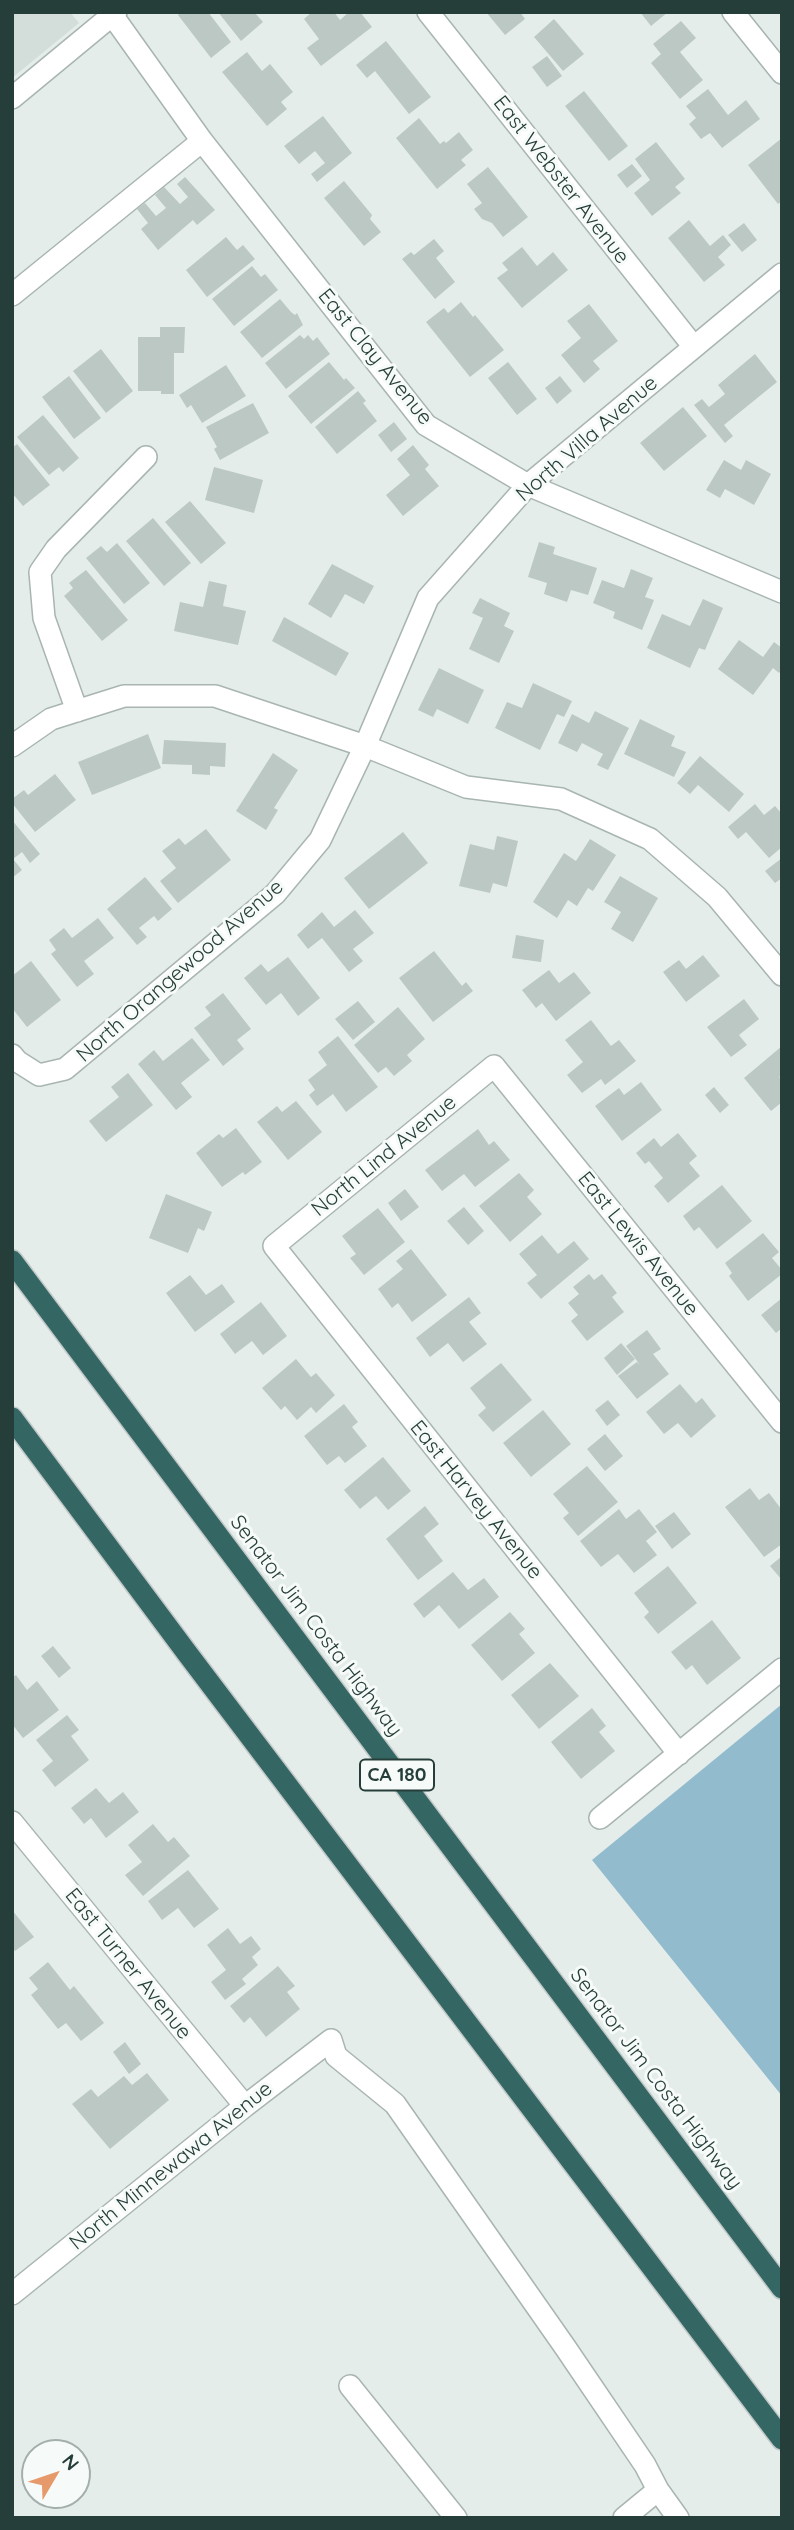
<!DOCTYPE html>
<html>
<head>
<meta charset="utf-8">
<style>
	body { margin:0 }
	#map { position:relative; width:794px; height:2530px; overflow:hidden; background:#e5edeb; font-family:Quicksand,sans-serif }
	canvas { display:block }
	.frame { position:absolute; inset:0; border:14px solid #263e3a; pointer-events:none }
	.north { position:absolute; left:21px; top:2439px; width:70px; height:70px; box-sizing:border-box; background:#f6faf8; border:2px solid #a3afac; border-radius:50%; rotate:51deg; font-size:19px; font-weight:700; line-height:28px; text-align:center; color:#263e3a }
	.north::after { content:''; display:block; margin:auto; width:24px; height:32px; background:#e6996a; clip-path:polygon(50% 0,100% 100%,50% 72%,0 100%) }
</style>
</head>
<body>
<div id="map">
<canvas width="794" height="2530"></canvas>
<div class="frame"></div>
<div class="north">N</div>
</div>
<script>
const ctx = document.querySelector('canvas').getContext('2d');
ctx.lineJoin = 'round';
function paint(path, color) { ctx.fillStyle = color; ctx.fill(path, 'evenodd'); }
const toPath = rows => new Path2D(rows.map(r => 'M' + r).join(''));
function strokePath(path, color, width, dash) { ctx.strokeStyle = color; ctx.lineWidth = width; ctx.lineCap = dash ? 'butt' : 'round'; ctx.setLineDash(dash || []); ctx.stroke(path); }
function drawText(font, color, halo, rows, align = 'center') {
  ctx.font = font + ' Quicksand,sans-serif'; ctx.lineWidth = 6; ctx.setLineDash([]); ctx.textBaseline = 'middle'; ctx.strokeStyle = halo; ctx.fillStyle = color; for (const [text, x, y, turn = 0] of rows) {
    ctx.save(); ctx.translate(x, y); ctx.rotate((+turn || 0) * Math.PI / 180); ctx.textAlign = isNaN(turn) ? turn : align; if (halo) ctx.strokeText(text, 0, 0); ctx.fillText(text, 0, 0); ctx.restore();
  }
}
const built = toPath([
	[12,12,70,12,79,23,12,78]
]);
const water = toPath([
	[782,1704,782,2096,592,1860]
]);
const building = toPath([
	[181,12,208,12,231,42,211,58,178,15],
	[218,12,254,12,263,22,241,41],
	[312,12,334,12,340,20,349,12,360,12,372,27,321,66,307,48,319,39,304,19],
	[486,12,520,12,525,19,505,35],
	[640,12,668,12,651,26],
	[554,19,584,54,563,71,534,37],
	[681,21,696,38,680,52,703,80,680,99,651,63,661,54,653,44],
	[386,41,431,97,409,114,375,71,367,78,356,65],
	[247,52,262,71,270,64,293,92,281,102,287,109,267,126,222,72],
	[547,56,562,76,547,87,532,67],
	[708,89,728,115,746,100,760,119,722,148,710,133,701,139,689,124,696,118,686,106],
	[584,91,628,146,609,161,565,106],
	[323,116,352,153,317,182,311,174,325,163,315,151,299,164,284,146],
	[419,118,440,144,444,141,446,143,459,132,473,150,461,160,466,165,437,189,396,138],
	[782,138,782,201,778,204,748,165],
	[656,142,685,179,675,187,681,193,652,216,634,193,650,180,635,159],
	[632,164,642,176,627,188,617,175],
	[488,167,528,217,503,237,492,223,482,219,474,209,482,203,467,184],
	[185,177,215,210,197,225,193,220,158,250,141,229,148,223,137,209,145,203,156,216,166,208,155,195,164,187,180,204,188,197,177,184],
	[344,181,372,215,370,219,381,232,364,246,324,198],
	[689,220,710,246,723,235,731,245,718,257,725,265,704,282,668,238],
	[744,223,757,240,742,252,728,235],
	[226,237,237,250,243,245,255,259,207,297,186,270],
	[434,239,444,251,436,258,455,282,435,299,402,259,411,252,414,255],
	[522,247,537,266,553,252,568,270,522,308,497,278,508,270,502,263],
	[252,266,261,277,265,274,278,290,234,326,212,299],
	[280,299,291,312,295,315,297,313,303,325,262,358,240,332],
	[461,302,473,317,475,315,504,350,470,377,426,322,444,308,448,313],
	[589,304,618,341,593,361,600,369,584,383,561,355,581,338,567,321],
	[160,327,185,327,184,353,174,353,174,394,161,394,161,391,138,391,138,337,160,337],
	[300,335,304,339,308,335,313,341,317,337,330,354,286,389,265,363],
	[101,349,133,391,106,413,73,371],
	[755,354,777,382,724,425,733,436,725,443,694,405,702,399,709,407,725,394,718,385],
	[329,362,344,380,346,378,355,388,311,424,288,396],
	[508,362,537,399,517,415,488,378],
	[226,365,246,396,202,423,191,405,187,408,179,395],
	[69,376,101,418,74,439,42,397],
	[560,376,572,391,557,404,545,388],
	[358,391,366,401,363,403,377,421,337,454,315,427],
	[253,403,269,433,220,460,214,449,217,447,206,427],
	[683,407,707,436,664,471,640,443],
	[43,415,79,458,63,472,59,467,49,475,17,437],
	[394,422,407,439,391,452,378,435],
	[17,444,50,485,23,506,12,493,12,448],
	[413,445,429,465,425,469,439,486,403,516,386,495,410,475,397,459],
	[724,460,741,470,746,460,771,474,754,505,725,489,720,498,706,490],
	[214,467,263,480,254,513,205,500],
	[190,501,226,543,201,564,165,522],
	[153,518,191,563,164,586,126,541],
	[539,542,555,547,553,554,597,568,588,595,571,590,567,602,544,594,547,583,528,577],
	[117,543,150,583,124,604,86,558,101,546,107,552],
	[332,564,374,586,364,604,345,594,331,618,308,604],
	[631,569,653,578,645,597,654,600,642,630,613,618,615,612,593,603,602,580,624,588],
	[86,570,128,620,102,641,64,596,73,588,69,583],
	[209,581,227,585,223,606,246,611,238,645,174,631,180,602,203,607],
	[480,598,510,613,504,626,514,631,499,663,469,649,483,618,472,613],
	[703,599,723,608,705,650,699,648,690,668,647,648,662,614,690,626],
	[284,617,349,653,336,676,272,641],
	[739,640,763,657,774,642,782,648,782,669,779,673,773,668,753,695,718,669],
	[439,668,484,690,468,724,437,709,433,717,418,710],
	[533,683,572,701,564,717,557,714,540,750,495,728,507,702,522,708],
	[595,711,629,728,608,770,597,765,603,754,582,743,577,752,558,743,572,714,589,723],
	[640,719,675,736,671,746,686,752,674,777,624,754],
	[148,734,161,768,92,795,78,762],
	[164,740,226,743,225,767,210,766,210,775,192,774,192,765,162,764],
	[273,753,298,770,274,808,278,810,266,830,236,811],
	[700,756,744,794,729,812,698,785,690,794,677,783],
	[55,774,76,800,35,832,12,803,12,799,24,790,28,795],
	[755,804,764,815,775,806,782,814,782,847,769,858,746,832,738,839,728,827],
	[12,820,40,854,30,863,22,852,13,859,22,870,12,878],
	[206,829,231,860,178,903,160,881,176,868,162,851,179,838,185,845],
	[403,832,428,863,369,909,344,878],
	[497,836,518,841,507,887,493,883,490,893,459,886,470,844,494,850],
	[590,839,616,855,593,891,588,888,577,906,568,900,557,918,533,902,564,853,576,861],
	[782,858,782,878,775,883,765,871],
	[620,876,658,898,633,942,611,929,621,912,604,902],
	[145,877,172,909,158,921,154,916,139,928,147,937,137,945,107,909],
	[355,910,374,933,353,949,363,961,349,972,322,938,308,949,297,935,322,912,334,927],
	[98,918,114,938,84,961,94,974,77,987,51,954,56,950,49,940,64,928,72,938],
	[516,935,544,940,541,962,512,958],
	[434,951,462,986,466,982,473,991,433,1022,399,978],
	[703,955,720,976,686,1002,663,972,679,960,686,969],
	[288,957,320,998,298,1016,281,993,266,1005,244,978,261,964,268,972],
	[31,961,61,1000,27,1027,12,1008,12,976],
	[549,970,559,983,574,972,591,993,556,1021,542,1003,536,1008,522,990],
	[223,993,251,1029,237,1040,244,1049,223,1066,194,1028,211,1015,205,1007],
	[744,999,759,1019,739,1035,747,1045,731,1057,707,1027],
	[358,1001,375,1022,353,1040,335,1019],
	[398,1007,425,1039,407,1055,412,1061,394,1076,386,1067,378,1073,354,1045],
	[591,1020,611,1046,619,1040,636,1061,605,1085,601,1079,582,1093,567,1075,583,1062,565,1040],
	[338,1036,378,1087,346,1112,333,1094,317,1106,309,1095,315,1090,308,1080,327,1065,318,1052],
	[192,1038,210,1060,181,1083,192,1097,176,1110,138,1064,154,1050,163,1061],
	[782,1046,782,1075,779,1077,782,1080,782,1102,771,1111,744,1078],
	[128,1073,153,1105,106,1142,89,1121,119,1097,111,1087],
	[641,1082,662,1110,622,1141,595,1106,619,1088,624,1095],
	[714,1087,729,1105,720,1113,705,1095],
	[296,1101,322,1132,288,1160,257,1122,277,1106,282,1112],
	[236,1128,262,1162,245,1175,243,1172,222,1187,196,1153,219,1134,223,1138],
	[478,1129,489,1145,494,1141,510,1160,475,1187,464,1174,442,1191,425,1170],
	[678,1133,697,1156,689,1163,700,1176,668,1203,654,1186,663,1178,649,1161,645,1164,636,1153,654,1138,661,1147],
	[519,1173,534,1190,527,1197,542,1214,510,1242,479,1206],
	[722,1185,752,1221,717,1249,699,1227,694,1231,683,1216],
	[405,1189,419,1207,401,1221,388,1203],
	[166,1194,212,1212,204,1231,198,1228,188,1253,149,1238],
	[464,1207,484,1231,468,1245,447,1221],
	[378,1208,405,1242,364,1275,350,1258,356,1254,342,1236],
	[763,1233,779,1252,772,1258,782,1270,782,1274,748,1301,729,1276,732,1273,725,1263],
	[542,1235,558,1254,574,1241,589,1259,541,1299,527,1283,537,1275,519,1254],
	[411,1249,447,1295,412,1322,398,1303,392,1308,378,1289,403,1269,396,1261],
	[589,1274,594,1280,602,1274,617,1293,612,1297,624,1312,587,1341,571,1321,578,1315,568,1303,579,1294,573,1287],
	[190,1275,206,1295,222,1284,235,1302,195,1332,166,1293],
	[469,1297,481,1313,469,1322,487,1344,463,1362,448,1343,430,1357,416,1338],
	[782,1298,782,1328,776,1333,761,1315],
	[261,1302,287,1336,263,1355,252,1341,235,1354,220,1334],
	[647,1330,661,1349,653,1354,669,1374,637,1399,618,1376,637,1362,640,1365,626,1346],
	[621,1343,635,1359,617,1375,604,1358],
	[296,1359,311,1377,316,1373,335,1395,316,1413,311,1407,297,1420,285,1406,281,1410,262,1388],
	[501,1363,532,1400,493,1432,478,1415,486,1408,470,1388],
	[680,1384,696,1403,702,1398,716,1416,691,1438,678,1423,664,1434,646,1412],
	[608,1400,620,1415,607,1426,595,1410],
	[344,1404,358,1422,352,1427,367,1446,345,1463,339,1456,327,1465,304,1436],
	[543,1410,571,1444,531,1477,503,1443],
	[605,1434,623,1456,605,1471,587,1449],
	[383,1457,411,1491,388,1510,376,1496,360,1509,344,1490],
	[587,1466,618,1502,578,1536,563,1518,569,1513,553,1494],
	[750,1488,759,1500,769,1493,782,1510,782,1544,764,1557,725,1507],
	[425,1506,439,1524,424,1536,443,1561,418,1580,386,1539],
	[619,1509,626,1519,639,1509,657,1532,646,1541,657,1555,634,1573,618,1554,601,1567,580,1541],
	[674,1512,691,1534,672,1549,655,1526],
	[782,1556,782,1580,770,1566],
	[668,1566,697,1603,658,1634,644,1617,649,1612,634,1593],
	[453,1572,468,1590,484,1578,499,1597,459,1629,439,1605,424,1618,413,1604],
	[510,1612,525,1629,519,1634,535,1653,502,1681,471,1645],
	[712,1620,741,1658,707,1685,692,1665,686,1670,671,1652],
	[53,1646,71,1668,59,1678,41,1656],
	[550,1663,579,1696,539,1729,511,1695],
	[16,1675,27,1690,37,1681,59,1710,23,1738,12,1724,12,1678],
	[592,1708,606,1726,599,1732,615,1751,581,1779,551,1742],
	[67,1715,79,1730,71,1736,89,1760,55,1787,42,1770,53,1761,36,1740],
	[96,1788,109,1803,123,1792,139,1812,106,1838,91,1818,84,1824,71,1808],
	[153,1824,168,1842,174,1837,190,1856,143,1896,125,1875,142,1862,128,1845],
	[188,1870,219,1909,194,1928,178,1908,162,1920,148,1901],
	[12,1910,34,1937,15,1951,12,1947],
	[228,1928,240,1944,251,1936,261,1949,252,1957,258,1965,242,1979,246,1984,225,2000,211,1982,226,1970,207,1945],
	[48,1962,70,1990,74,1986,104,2023,81,2041,66,2023,58,2029,31,1995,38,1989,29,1978],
	[278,1966,295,1986,287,1992,300,2009,266,2037,250,2017,244,2023,230,2006],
	[125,2042,141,2064,129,2074,113,2052],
	[147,2073,169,2100,110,2149,72,2104,91,2089,98,2097,124,2076,132,2085]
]);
const minor = toPath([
	[110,12,202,141,426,425,528,485,782,592],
	[428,12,694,347],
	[733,12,782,73],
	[12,98,116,12],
	[12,295,202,141],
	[77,711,44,618,40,572,56,549,146,457],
	[12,746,51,719,124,696,215,696,365,746,466,787,561,799,650,839,717,897,782,975],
	[12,1055,17,1061,39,1075,65,1069,275,894,320,840,365,746,428,598,528,485,782,274],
	[679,1754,274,1246,494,1066,782,1422],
	[600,1818,782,1669],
	[12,1822,245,2106],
	[12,2294,245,2106,331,2040,336,2056,395,2104,565,2347,645,2465,658,2490,678,2518],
	[350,2386,456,2518],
	[624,2518,658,2490]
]);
const highway = toPath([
	[12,1261,782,2288],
	[12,1418,187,1653,782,2439]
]);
const shields = [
	[397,1775,74]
];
const shieldNames = [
	["CA 180",397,1775]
];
const streetNames = [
	["East Webster Avenue",561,180,52],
	["East Clay Avenue",375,357,51],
	["North Villa Avenue",587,439,-41],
	["North Orangewood Avenue",180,971,-41],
	["North Lind Avenue",384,1156,-39],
	["East Lewis Avenue",638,1244,51],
	["East Harvey Avenue",476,1500,51],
	["Senator Jim Costa Highway",316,1626,53],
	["East Turner Avenue",128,1964,51],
	["Senator Jim Costa Highway",656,2079,53],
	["North Minnewawa Avenue",171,2166,-39]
];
paint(built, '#d3ddda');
paint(water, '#92bccd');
paint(building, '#bbc8c4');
strokePath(minor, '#a8b5b2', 24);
strokePath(highway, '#c2c9c8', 24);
strokePath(minor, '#fff', 21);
strokePath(highway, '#346764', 21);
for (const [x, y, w] of shields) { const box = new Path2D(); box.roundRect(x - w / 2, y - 15.5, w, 31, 5); ctx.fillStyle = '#f6faf8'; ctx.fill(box); strokePath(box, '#263e3a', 2); }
drawText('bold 19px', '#263e3a', null, shieldNames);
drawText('21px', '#263e3a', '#f6faf8', streetNames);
</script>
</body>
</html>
